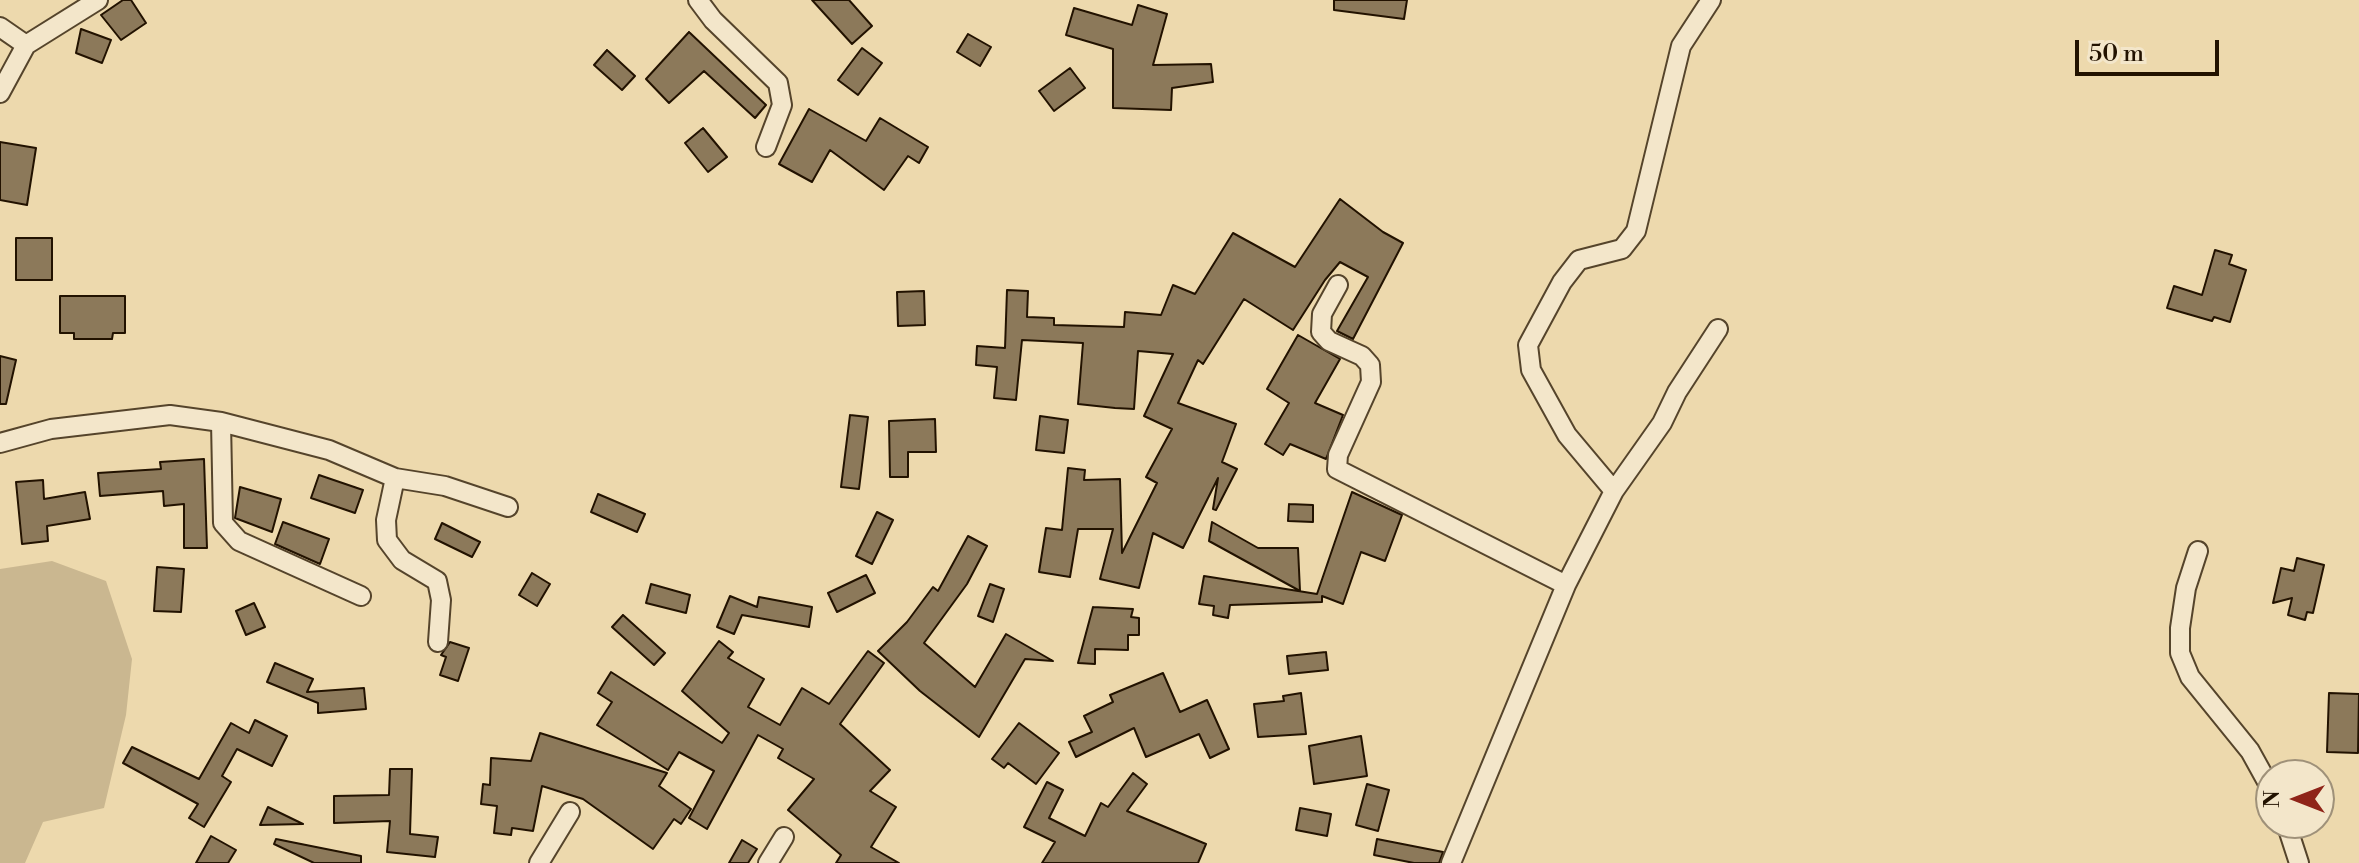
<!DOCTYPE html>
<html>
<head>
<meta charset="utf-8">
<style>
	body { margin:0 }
	#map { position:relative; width:2359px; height:863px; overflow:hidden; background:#edd9ad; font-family:"Libre Bodoni",serif }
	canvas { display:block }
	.north { position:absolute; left:2255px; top:759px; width:80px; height:80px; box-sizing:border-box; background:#f3e6ca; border:2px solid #9f9179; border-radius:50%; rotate:270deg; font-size:22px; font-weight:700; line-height:32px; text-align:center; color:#221200 }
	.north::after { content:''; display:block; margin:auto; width:28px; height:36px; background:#8f2418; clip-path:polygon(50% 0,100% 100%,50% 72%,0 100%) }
	.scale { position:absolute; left:2075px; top:40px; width:144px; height:36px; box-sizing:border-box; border:4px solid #221200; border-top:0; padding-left:10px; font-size:24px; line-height:28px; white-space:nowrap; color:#221200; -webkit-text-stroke:6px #f3e6ca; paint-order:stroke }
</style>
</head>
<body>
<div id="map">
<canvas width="2359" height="863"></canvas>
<div class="north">N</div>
<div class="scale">50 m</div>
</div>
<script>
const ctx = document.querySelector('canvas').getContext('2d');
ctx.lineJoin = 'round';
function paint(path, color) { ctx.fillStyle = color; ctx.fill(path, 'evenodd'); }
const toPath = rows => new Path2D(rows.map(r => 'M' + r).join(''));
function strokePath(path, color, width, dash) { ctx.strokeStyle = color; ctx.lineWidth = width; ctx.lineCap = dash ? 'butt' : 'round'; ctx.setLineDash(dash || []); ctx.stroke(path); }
const green = toPath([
	[52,561,106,581,132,659,126,715,104,808,43,822,25,863,0,863,0,569]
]);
const building = toPath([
	[123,0,131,0,146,23,121,40,101,15,123,0],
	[812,0,849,0,872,26,852,44,812,0],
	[1334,0,1407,0,1404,19,1334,10,1334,0],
	[1138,5,1167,14,1153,65,1211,64,1213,82,1172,88,1171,110,1113,108,1113,49,1066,35,1074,8,1132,25,1138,5],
	[81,29,111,40,102,63,76,53,81,29],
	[689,32,766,105,755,118,704,71,669,103,646,79,689,32],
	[968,34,991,47,980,66,957,52,968,34],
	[862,48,882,63,858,95,838,80,862,48],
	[607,50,635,76,622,90,594,65,607,50],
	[1070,68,1085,88,1054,111,1039,91,1070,68],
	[809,109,866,141,880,118,928,147,919,163,908,156,884,190,830,150,812,182,779,164,809,109],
	[703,128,727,157,708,172,685,143,703,128],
	[0,142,36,148,27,205,0,200,0,142],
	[1340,199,1383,232,1403,243,1353,339,1337,331,1368,277,1340,262,1325,280,1293,330,1244,299,1203,364,1198,360,1178,403,1236,424,1222,462,1237,469,1216,510,1213,509,1218,478,1183,548,1153,533,1139,588,1100,579,1113,529,1078,529,1070,577,1039,572,1046,528,1062,530,1068,468,1085,470,1084,480,1120,479,1122,553,1157,483,1146,477,1172,429,1144,416,1173,354,1138,351,1134,409,1115,408,1078,404,1083,343,1022,340,1016,400,994,398,997,367,976,365,977,346,1005,348,1007,290,1028,291,1027,317,1054,318,1054,325,1124,327,1125,312,1161,315,1173,285,1195,294,1233,233,1295,267,1340,199],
	[16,238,52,238,52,280,16,280,16,238],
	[2215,250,2232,255,2229,264,2246,270,2230,322,2214,317,2212,321,2167,308,2174,286,2202,295,2215,250],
	[924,291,925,325,898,326,897,292,924,291],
	[60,296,125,296,125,333,113,333,112,339,74,339,74,333,60,333,60,296],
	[1298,335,1340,359,1315,403,1343,415,1326,459,1290,444,1283,455,1265,444,1289,403,1267,389,1298,335],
	[0,356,16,360,6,404,0,404,0,356],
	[850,415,868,417,859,489,841,487,850,415],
	[1040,416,1068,420,1064,453,1036,450,1040,416],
	[935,419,936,452,908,452,908,477,890,477,889,421,935,419],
	[204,459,207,548,184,548,184,504,164,506,163,491,100,496,98,473,161,469,160,462,204,459],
	[319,475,363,490,355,513,311,498,319,475],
	[43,480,44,499,85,492,90,519,47,526,48,541,22,544,16,482,43,480],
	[240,487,281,499,272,532,235,518,240,487],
	[1352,492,1402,515,1385,561,1361,552,1343,604,1322,596,1322,602,1230,605,1228,618,1213,615,1214,606,1199,604,1204,576,1317,594,1352,492],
	[598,494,645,514,637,532,591,512,598,494],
	[1289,504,1313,505,1313,522,1288,521,1289,504],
	[877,512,893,520,872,564,856,556,877,512],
	[283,522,329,539,320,564,275,544,283,522],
	[1212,522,1258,548,1298,548,1300,591,1209,541,1212,522],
	[442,523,480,542,472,557,435,539,442,523],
	[968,536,987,546,967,584,924,643,975,687,1006,634,1053,661,1025,659,979,737,920,691,878,651,907,622,933,587,938,591,968,536],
	[2297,558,2324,565,2313,613,2307,612,2305,620,2288,615,2292,598,2273,603,2281,568,2294,571,2297,558],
	[157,567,184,569,181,612,154,611,157,567],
	[532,573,550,584,537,606,519,595,532,573],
	[866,575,875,593,837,612,828,593,866,575],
	[651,584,690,595,686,613,646,603,651,584],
	[990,584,1004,589,993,622,978,616,990,584],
	[730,596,757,607,759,597,812,607,809,627,742,615,734,634,717,627,730,596],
	[254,603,265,627,246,635,236,611,254,603],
	[1093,607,1133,609,1131,617,1139,618,1139,635,1128,635,1128,650,1095,649,1095,664,1078,663,1093,607],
	[623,615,665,653,654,665,612,627,623,615],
	[719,641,733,652,728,658,764,679,748,707,780,725,802,688,829,704,868,651,884,663,840,724,890,770,870,791,896,807,871,847,899,863,836,863,841,855,788,810,814,779,778,758,783,749,758,735,707,829,689,818,714,771,679,752,668,770,597,725,612,702,598,693,611,672,722,743,729,733,682,691,719,641],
	[450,642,469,648,458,681,440,675,446,657,441,655,450,642],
	[1326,652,1328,670,1289,674,1287,656,1326,652],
	[275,663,313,679,307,692,364,688,366,709,318,713,318,703,267,682,275,663],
	[1163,673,1180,712,1207,700,1229,749,1210,758,1199,734,1146,757,1134,728,1076,757,1069,742,1092,732,1084,716,1113,702,1110,695,1163,673],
	[1301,693,1306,734,1258,737,1254,704,1284,701,1283,696,1301,693],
	[2329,693,2359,694,2358,753,2327,752,2329,693],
	[255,720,287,736,272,766,237,749,222,776,231,782,204,827,189,818,198,804,123,763,132,747,199,779,231,723,249,733,255,720],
	[1019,723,1059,753,1036,784,1008,763,1004,768,992,759,1019,723],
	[540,733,667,773,659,786,691,809,681,824,674,819,653,849,583,799,542,786,533,831,512,828,511,835,494,833,497,806,481,804,483,784,490,785,491,758,531,761,540,733],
	[1361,736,1367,776,1314,784,1309,746,1361,736],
	[390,769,412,769,410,834,438,837,435,857,387,852,390,821,334,823,334,796,389,795,390,769],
	[1133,773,1147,784,1127,811,1206,844,1198,863,1042,863,1055,842,1024,827,1047,782,1063,790,1049,818,1085,836,1101,803,1108,807,1133,773],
	[1367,784,1389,790,1378,831,1356,825,1367,784],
	[268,807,303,824,260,825,268,807],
	[1300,808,1331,814,1327,836,1296,830,1300,808],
	[211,836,236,850,228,863,196,863,211,836],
	[276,839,361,856,361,863,314,863,274,844,276,839],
	[1377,839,1443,852,1439,863,1414,863,1374,855,1377,839],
	[742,840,757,849,748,863,729,863,742,840]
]);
const minor = toPath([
	[698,0,713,20,778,83,782,105,766,147],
	[0,27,26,45],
	[0,93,26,45,98,0],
	[1338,285,1322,314,1321,332,1329,341,1362,356,1370,365,1371,382,1338,455,1337,469,1566,585],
	[221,422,223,523,239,541,361,596],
	[0,443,51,429,170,415,221,422,329,450,395,478,445,486,508,507],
	[395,478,386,520,387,540,402,560,437,581,441,600,438,642],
	[1614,491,1662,423,1677,392,1718,329],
	[2198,551,2186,588,2180,628,2180,653,2190,677,2250,751,2271,789],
	[2286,823,2299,863],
	[539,863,570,812],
	[768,863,784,837],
	[1451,863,1566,585,1614,491,1567,435,1531,370,1528,345,1562,282,1579,260,1622,249,1636,231,1681,46,1711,0]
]);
paint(green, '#cab790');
paint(building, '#8c795a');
strokePath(building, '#221200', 2);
strokePath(minor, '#55442b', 22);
strokePath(minor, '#f3e6ca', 18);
</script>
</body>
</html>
